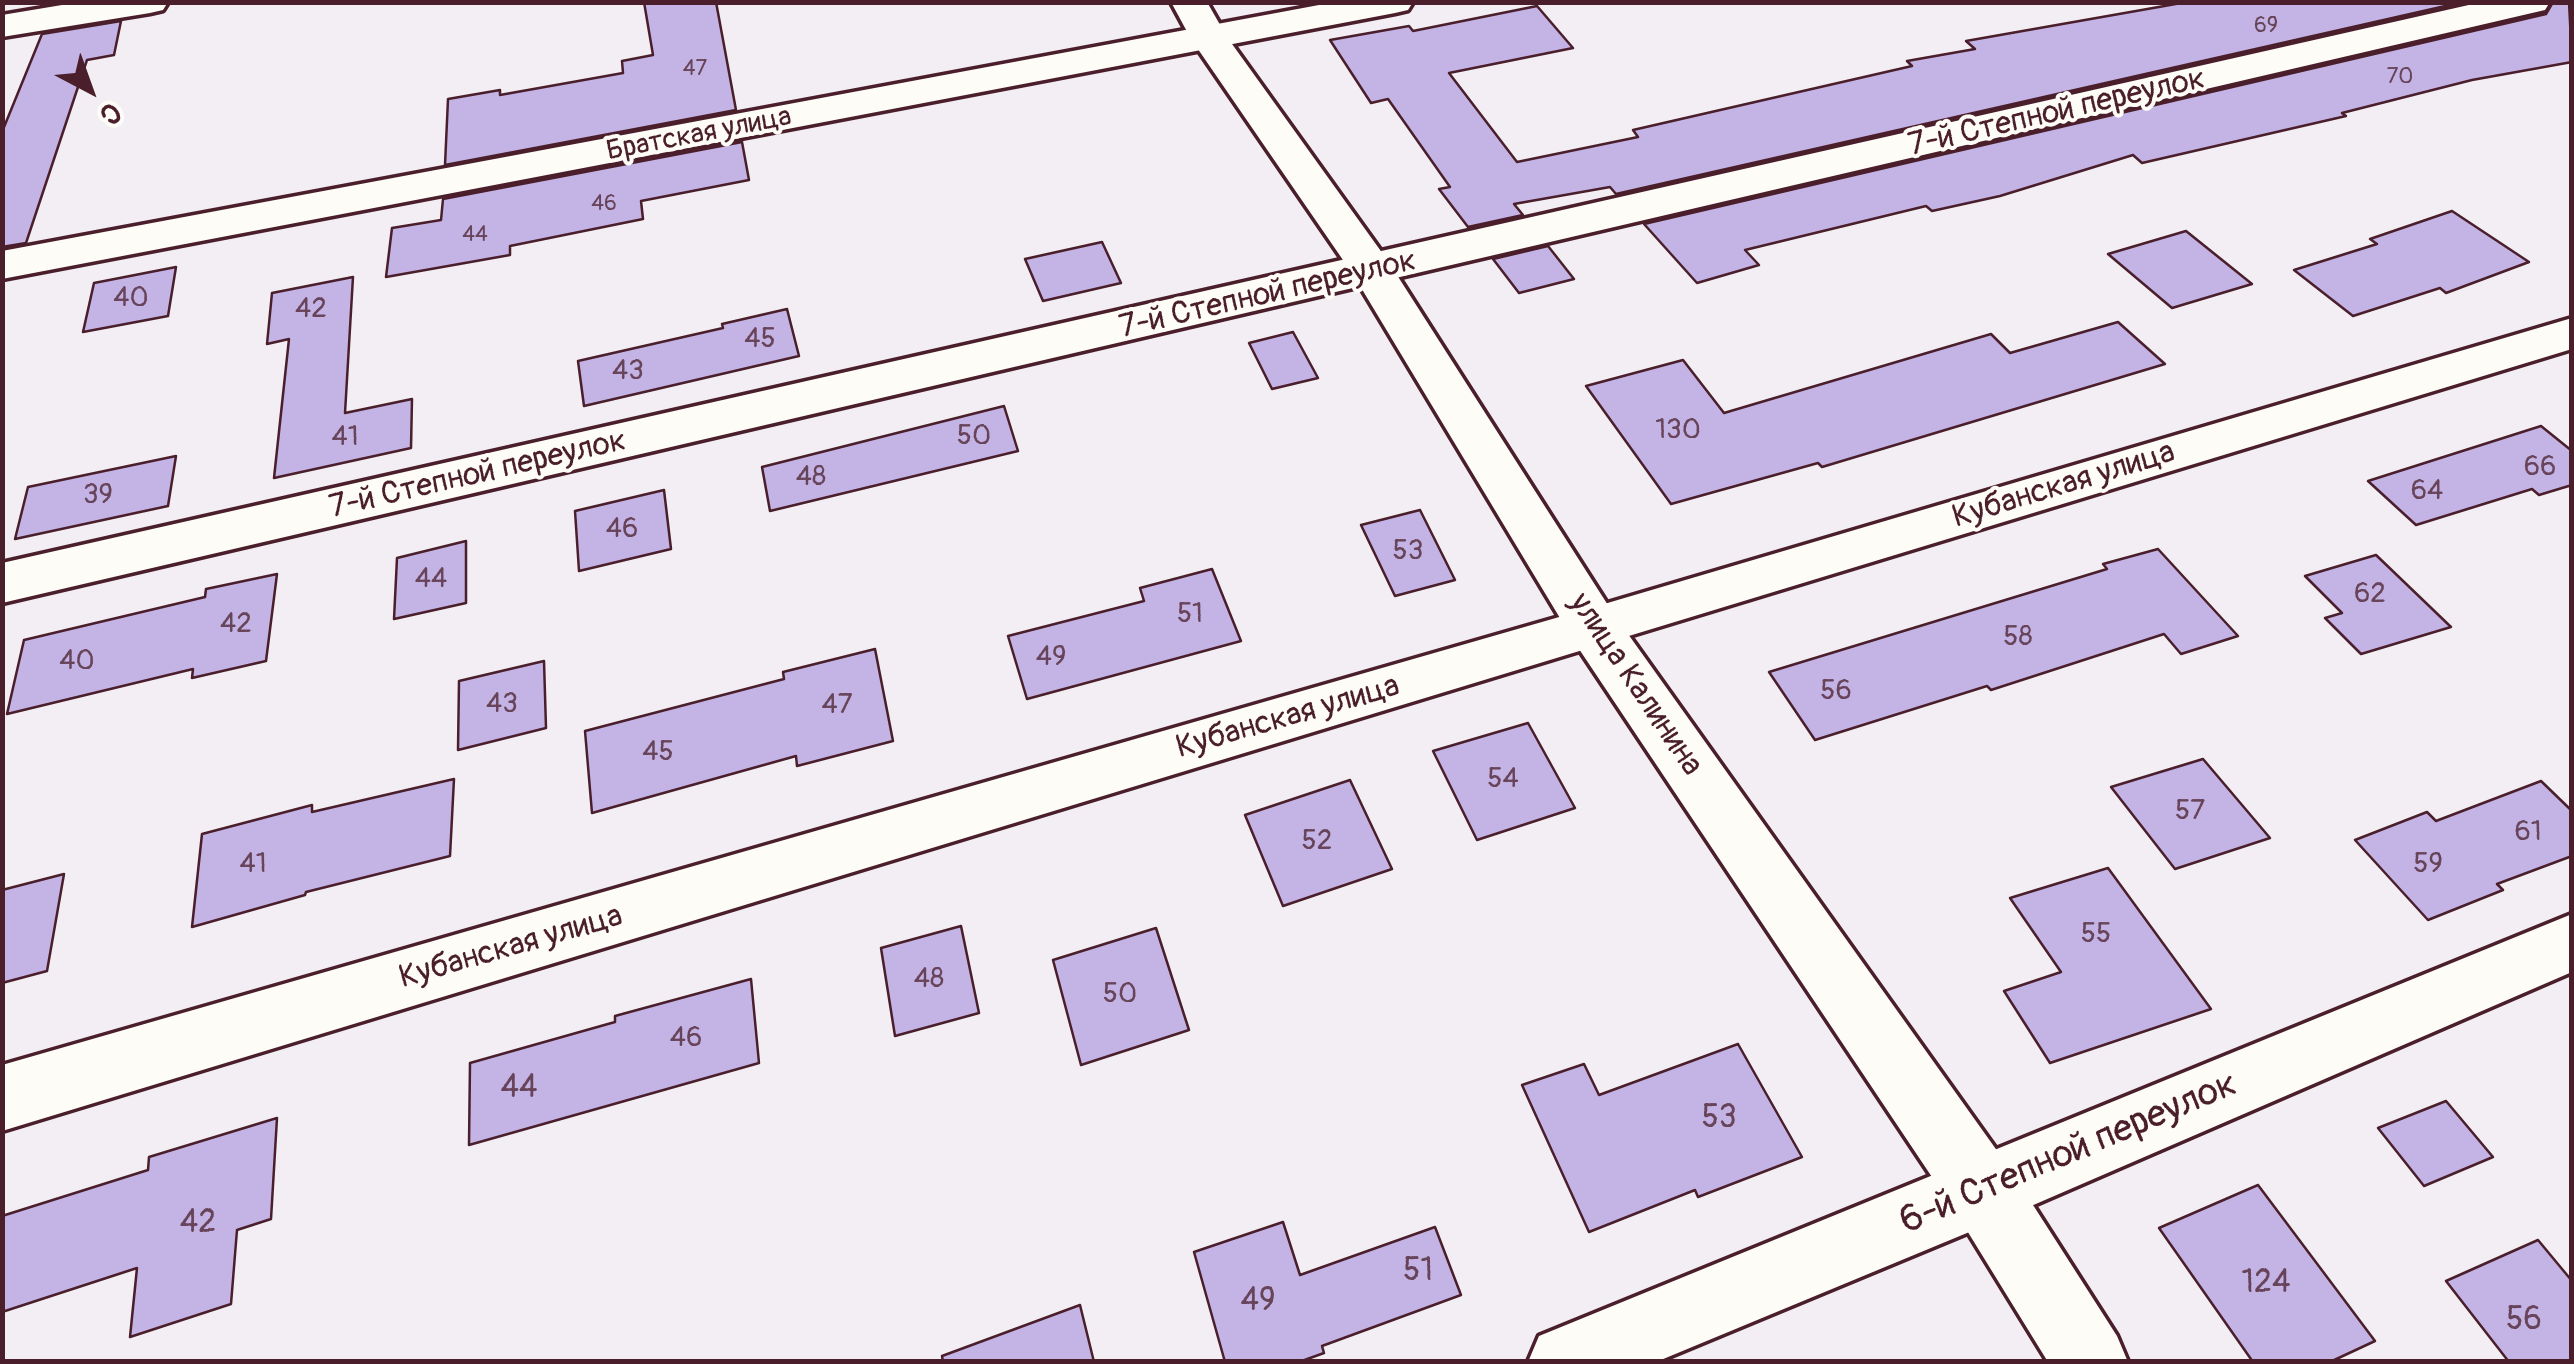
<!DOCTYPE html>
<html>
<head>
<meta charset="utf-8">
<style>
	body { margin:0 }
	#map { position:relative; width:2574px; height:1364px; overflow:hidden; background:#f2eef3; font-family:Pangolin,sans-serif }
	canvas { display:block }
	.frame { position:absolute; inset:0; border:5px solid #4a1f2b; pointer-events:none }
	.north { position:absolute; left:40px; top:40px; width:100px; height:100px; -webkit-text-stroke:8px #fdfcf7; paint-order:stroke; rotate:139deg; font-size:28px; font-weight:700; line-height:40px; text-align:center; color:#4a1f2b }
	.north::after { content:''; display:block; margin:auto; width:35px; height:45px; background:#4a1f2b; clip-path:polygon(50% 0,100% 100%,50% 72%,0 100%) }
</style>
</head>
<body>
<div id="map">
<canvas width="2574" height="1364"></canvas>
<div class="frame"></div>
<div class="north">С</div>
</div>
<script>
const ctx = document.querySelector('canvas').getContext('2d');
ctx.lineJoin = 'round';
function paint(path, color) { ctx.fillStyle = color; ctx.fill(path, 'evenodd'); }
const toPath = rows => new Path2D(rows.map(r => 'M' + r).join(''));
function strokePath(path, color, width, dash) { ctx.strokeStyle = color; ctx.lineWidth = width; ctx.lineCap = dash ? 'butt' : 'round'; ctx.setLineDash(dash || []); ctx.stroke(path); }
function drawText(font, color, halo, rows, align = 'center') {
  ctx.font = font + ' Pangolin,sans-serif'; ctx.lineWidth = 8; ctx.setLineDash([]); ctx.textBaseline = 'middle'; ctx.strokeStyle = halo; ctx.fillStyle = color; for (const [text, x, y, turn = 0] of rows) {
    ctx.save(); ctx.translate(x, y); ctx.rotate((+turn || 0) * Math.PI / 180); ctx.textAlign = isNaN(turn) ? turn : align; if (halo) ctx.strokeText(text, 0, 0); ctx.fillText(text, 0, 0); ctx.restore();
  }
}
const building = toPath([
	[644,2,716,2,736,110,445,165,448,99,500,90,500,95,623,73,622,61,653,55,644,2],
	[2187,2,2463,2,1616,194,1610,187,1514,204,1523,215,1468,227,1439,189,1450,187,1388,99,1371,103,1330,40,1409,26,1413,31,1537,6,1573,48,1449,73,1517,162,1638,137,1633,130,1912,66,1907,61,1975,49,1966,41,2187,2],
	[2553,2,2569,2,2572,62,2472,80,2342,113,2346,116,2142,163,2133,155,2000,196,1932,211,1926,206,1745,250,1759,265,1697,283,1644,224,2546,14,2553,2],
	[121,21,114,55,87,60,26,243,2,247,2,132,42,34,121,21],
	[742,142,749,180,641,201,643,219,510,246,510,255,386,277,392,228,441,220,443,199,742,142],
	[2452,211,2529,262,2446,293,2440,288,2353,316,2294,270,2377,244,2370,239,2452,211],
	[2186,231,2252,284,2172,308,2108,254,2186,231],
	[1102,242,1121,283,1043,301,1025,259,1102,242],
	[1548,246,1574,279,1519,293,1493,259,1548,246],
	[176,267,168,316,83,332,94,283,176,267],
	[353,277,345,413,412,399,411,448,274,478,289,339,267,344,272,293,353,277],
	[787,309,799,356,584,406,578,361,723,328,722,324,787,309],
	[2118,322,2165,364,1822,467,1818,463,1671,504,1586,386,1683,360,1724,413,1991,334,2010,353,2118,322],
	[1293,332,1318,378,1272,389,1249,343,1293,332],
	[1004,406,1018,451,770,511,762,467,1004,406],
	[2541,426,2572,451,2572,485,2539,495,2532,489,2416,525,2368,481,2541,426],
	[176,456,168,506,15,539,28,487,176,456],
	[664,490,671,549,579,571,575,511,664,490],
	[1420,510,1455,580,1395,596,1361,525,1420,510],
	[466,541,466,603,394,619,397,558,466,541],
	[2158,549,2238,636,2181,654,2164,634,1991,690,1987,686,1815,740,1769,672,2107,569,2103,564,2158,549],
	[2376,555,2451,627,2361,654,2325,618,2342,613,2305,576,2376,555],
	[1212,569,1241,641,1027,699,1008,636,1144,601,1140,588,1212,569],
	[277,574,266,661,192,678,193,669,7,714,24,640,205,597,206,589,277,574],
	[875,649,893,741,797,766,796,756,592,813,585,731,784,679,783,672,875,649],
	[544,661,546,728,458,750,459,681,544,661],
	[1528,723,1575,808,1477,840,1433,751,1528,723],
	[2203,759,2270,838,2175,869,2111,787,2203,759],
	[454,779,450,856,306,892,305,895,192,927,202,834,312,805,312,812,454,779],
	[1350,780,1392,869,1283,906,1245,815,1350,780],
	[2541,781,2572,811,2572,856,2497,884,2503,890,2428,920,2355,840,2427,812,2436,821,2541,781],
	[2108,868,2211,1009,2050,1063,2004,991,2061,972,2010,898,2108,868],
	[64,874,47,971,2,983,2,890,64,874],
	[961,926,979,1013,895,1036,881,948,961,926],
	[1156,928,1189,1030,1081,1065,1053,960,1156,928],
	[751,979,759,1063,469,1145,470,1063,615,1022,615,1016,751,979],
	[1738,1044,1802,1157,1698,1197,1695,1190,1589,1232,1522,1085,1584,1064,1599,1095,1738,1044],
	[2446,1101,2493,1157,2424,1186,2378,1128,2446,1101],
	[277,1118,271,1219,237,1230,231,1304,130,1337,137,1268,2,1312,2,1216,148,1170,149,1157,277,1118],
	[2258,1185,2375,1341,2330,1362,2253,1362,2159,1228,2258,1185],
	[1283,1222,1300,1275,1435,1227,1461,1295,1322,1346,1324,1353,1299,1362,1225,1362,1194,1252,1283,1222],
	[2538,1240,2572,1281,2572,1362,2509,1362,2446,1281,2538,1240],
	[1080,1305,1094,1362,943,1362,942,1356,1080,1305]
]);
const minor = toPath([
	[80,2,168,2,163,10,150,13,2,37,2,15,80,2],
	[1335,2,1413,2,1408,10,1395,13,2,279,2,251,1335,2],
	[2482,2,2550,2,2545,10,2532,13,2,603,2,563,2482,2],
	[2572,318,2572,349,2,1131,2,1065,1594,607,2572,318],
	[2572,914,2572,972,2008,1216,1656,1362,1528,1362,1539,1336,2572,914]
]);
const tertiary = toPath([
	[1171,2,1207,2,1227,37,1388,261,1613,613,2008,1166,2117,1336,2128,1362,2048,1362,1958,1216,1575,643,1354,276,1191,39,1171,2]
]);
const farNumbernames = [
	["69",2266,26],
	["47",695,69],
	["70",2400,77],
	["46",604,204],
	["44",475,235]
];
const farStreetnames = [
	["Братская улица",699,135,-11]
];
const numberNames = [
	["40",131,299],
	["42",311,310],
	["45",760,340],
	["43",628,372],
	["130",1678,431],
	["50",974,437],
	["41",345,438],
	["66",2540,468],
	["48",811,478],
	["64",2427,492],
	["39",98,496],
	["46",622,530],
	["53",1408,552],
	["44",431,580],
	["62",2370,595],
	["51",1190,615],
	["42",236,625],
	["58",2018,638],
	["49",1051,658],
	["40",77,662],
	["56",1836,692],
	["43",502,705],
	["47",837,706],
	["45",658,753],
	["54",1503,780],
	["57",2190,812],
	["61",2528,833],
	["52",1317,842],
	["41",253,865],
	["59",2428,865],
	["55",2096,935],
	["48",929,980],
	["50",1120,995],
	["46",686,1039]
];
const streetNames = [
	["7-й Степной переулок",2057,113,-13],
	["7-й Степной переулок",1268,295,-13],
	["7-й Степной переулок",478,475,-13],
	["Кубанская улица",2064,486,-17],
	["улица Калинина",1635,685,56],
	["Кубанская улица",1288,718,-16],
	["Кубанская улица",511,948,-16]
];
const nearNumbernames = [
	["44",519,1089],
	["53",1719,1119],
	["42",198,1224],
	["51",1418,1272],
	["124",2266,1284],
	["49",1258,1302],
	["56",2524,1321]
];
const nearStreetnames = [
	["6-й Степной переулок",2069,1154,-23]
];
paint(building, '#c4b4e5');
strokePath(building, '#4a1f2b', 2.5);
strokePath(minor, '#4a1f2b', 7);
strokePath(tertiary, '#4a1f2b', 7);
paint(minor, '#fdfcf7');
paint(tertiary, '#fdfcf7');
drawText('22px', '#68445a', null, farNumbernames);
drawText('28px', '#4a1f2b', '#fdfcf7', farStreetnames);
drawText('28px', '#68445a', null, numberNames);
drawText('32px', '#4a1f2b', '#fdfcf7', streetNames);
drawText('32px', '#68445a', null, nearNumbernames);
drawText('38px', '#4a1f2b', '#fdfcf7', nearStreetnames);
</script>
</body>
</html>
